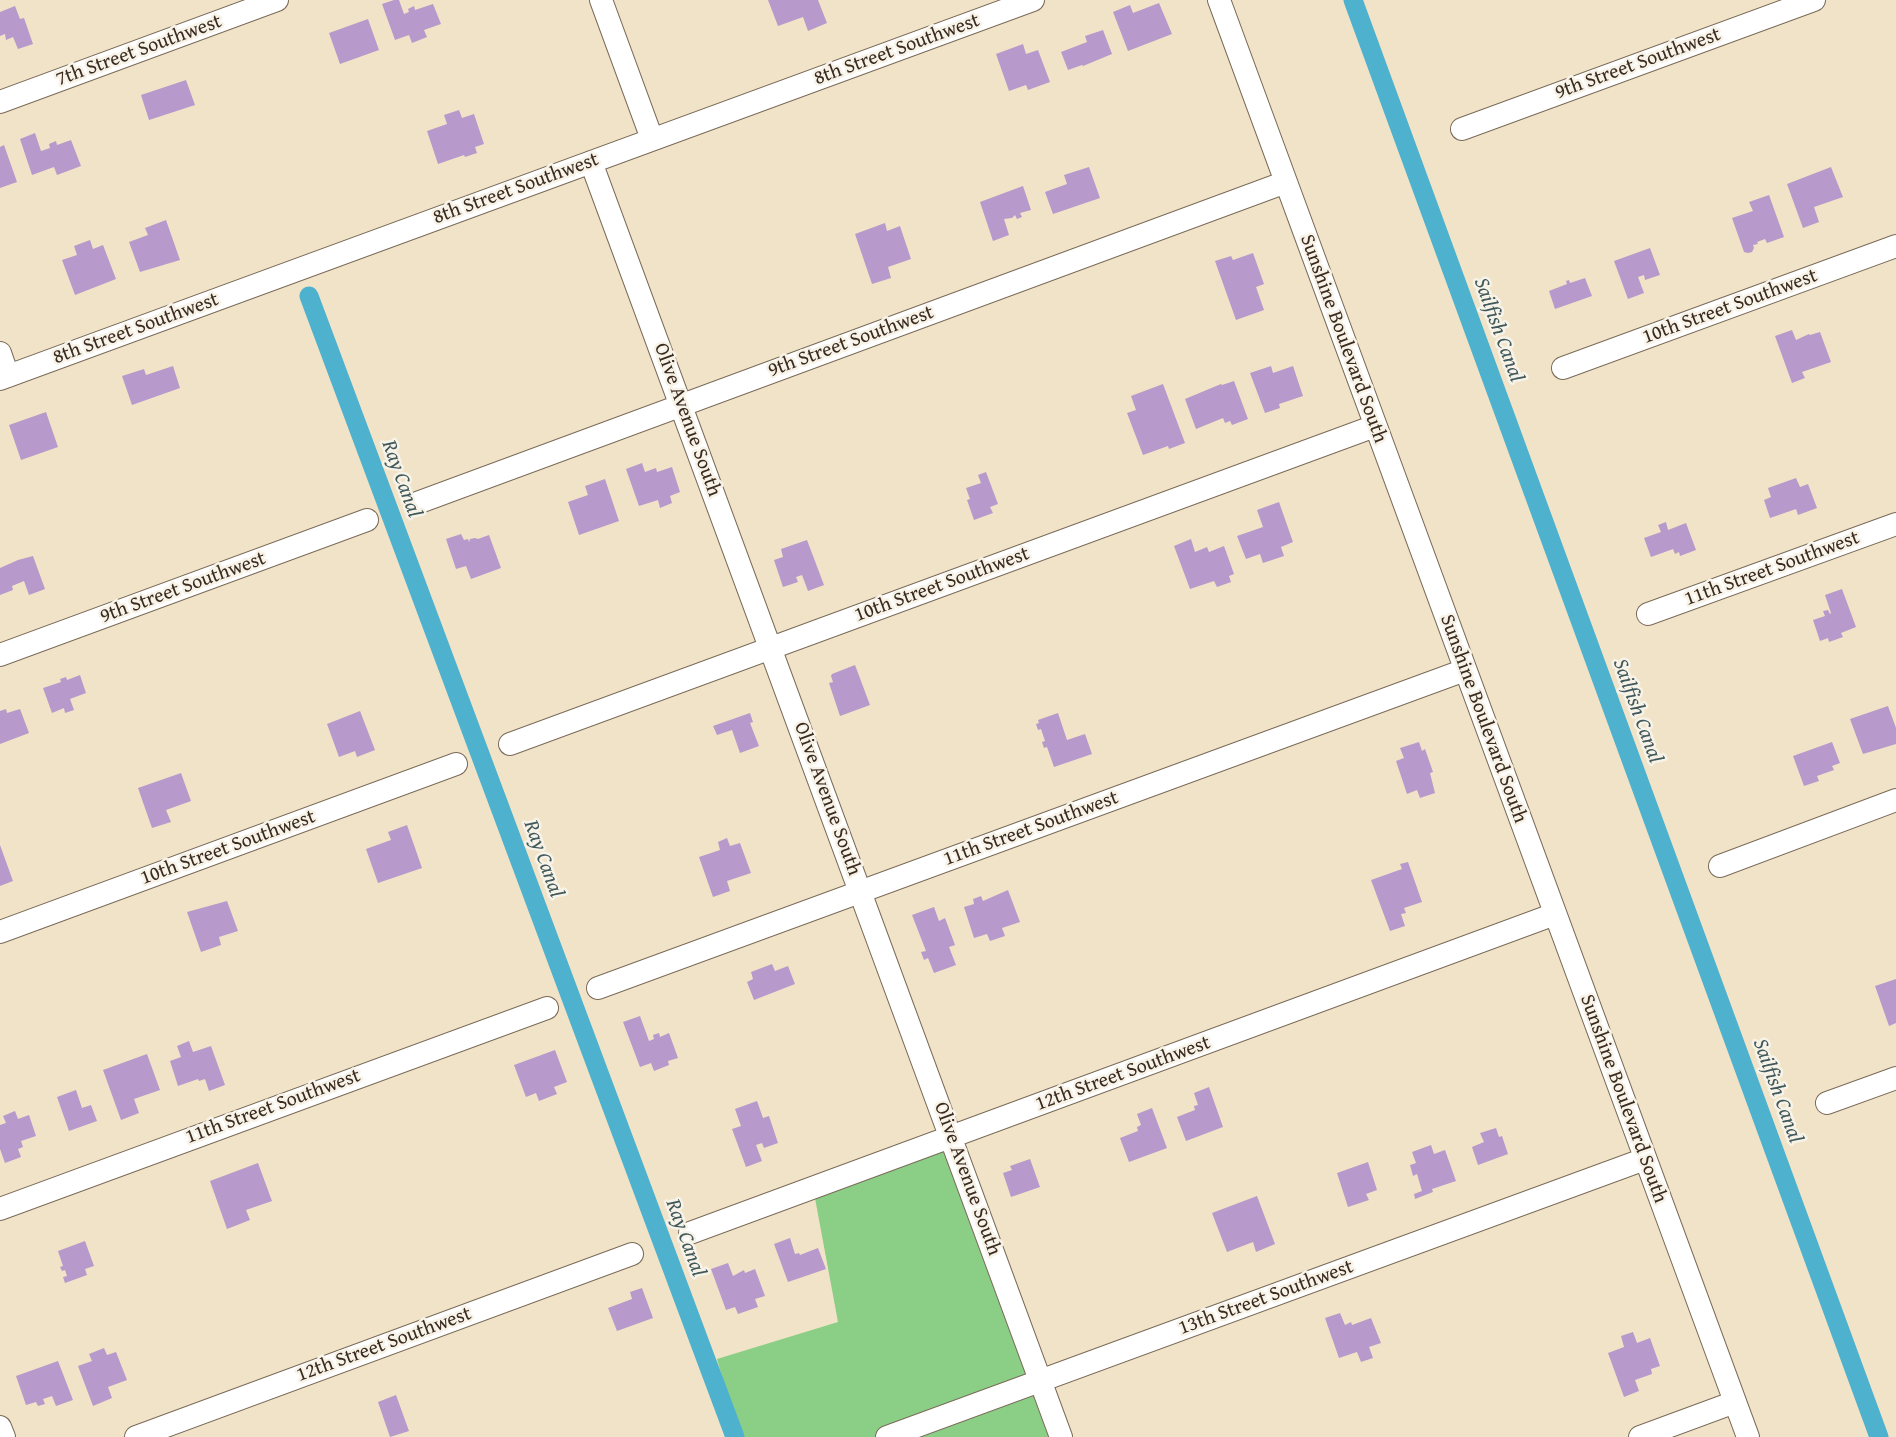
<!DOCTYPE html>
<html>
<head>
<meta charset="utf-8">
<style>
	body { margin:0 }
	canvas { display:block; background:#f0e3c7 }
</style>
</head>
<body>
<canvas width="1896" height="1437"></canvas>
<script>
const ctx = document.querySelector('canvas').getContext('2d');
ctx.lineJoin = 'round';
function paint(path, color) { ctx.fillStyle = color; ctx.fill(path, 'evenodd'); }
const toPath = rows => new Path2D(rows.map(r => 'M' + r).join(''));
function strokePath(path, color, width, dash) { ctx.strokeStyle = color; ctx.lineWidth = width; ctx.lineCap = dash ? 'butt' : 'round'; ctx.setLineDash(dash || []); ctx.stroke(path); }
function drawText(font, color, halo, rows, align = 'center') {
  ctx.font = font + ' "Gentium Book Plus",serif'; ctx.lineWidth = 5; ctx.setLineDash([]); ctx.textBaseline = 'middle'; ctx.strokeStyle = halo; ctx.fillStyle = color; for (const [text, x, y, turn = 0] of rows) {
    ctx.save(); ctx.translate(x, y); ctx.rotate((+turn || 0) * Math.PI / 180); ctx.textAlign = isNaN(turn) ? turn : align; if (halo) ctx.strokeText(text, 0, 0); ctx.fillText(text, 0, 0); ctx.restore();
  }
}
const green = toPath([
	[937,1135,1062,1437,739,1437,717,1359,838,1322,812,1182]
]);
const canal = toPath([
	[1353,0,1879,1437],
	[309,296,735,1437]
]);
const building = toPath([
	[394,0,399,0,404,14,409,12,408,9,414,6,415,10,433,4,441,24,424,30,427,37,412,43,409,35,395,40,382,4],
	[768,0,818,0,827,23,808,31,803,17,778,26],
	[1159,3,1172,34,1128,51,1113,12,1130,5,1133,13],
	[15,6,20,19,24,18,33,44,18,49,13,37,6,40,5,34,0,36,0,12],
	[368,19,379,50,340,64,329,33],
	[1103,30,1112,54,1083,66,1082,65,1068,70,1061,52,1087,42,1085,36],
	[1023,44,1026,54,1038,50,1050,82,1028,90,1026,85,1009,91,996,54],
	[186,80,195,105,149,120,141,95],
	[459,110,462,118,474,114,484,144,475,147,477,153,465,157,464,155,438,164,427,131,447,124,444,115],
	[35,133,41,151,50,148,49,144,56,141,57,145,71,140,81,166,57,175,54,167,32,175,20,139],
	[4,145,17,182,0,188,0,147],
	[1089,167,1100,198,1053,214,1045,192,1067,184,1064,175],
	[1831,167,1843,197,1814,207,1819,222,1803,228,1787,184],
	[1023,186,1031,210,1020,213,1022,217,1017,219,1015,215,1012,218,1004,219,1009,235,993,241,980,202],
	[1769,195,1784,237,1767,243,1765,239,1757,242,1758,244,1753,245,1754,248,1752,252,1748,253,1744,252,1732,218,1753,211,1749,202],
	[166,220,180,260,140,272,129,242,148,235,145,228],
	[885,223,887,231,900,226,911,259,888,267,891,278,872,284,855,234],
	[90,240,93,249,103,245,116,279,75,295,62,260,77,255,74,246],
	[1650,248,1660,275,1645,280,1644,275,1638,277,1644,293,1628,299,1614,261],
	[1253,253,1264,284,1256,287,1264,310,1236,320,1215,261,1231,256,1233,260],
	[1585,278,1592,296,1555,309,1549,291,1567,284,1566,281,1569,280,1570,283],
	[1792,330,1796,340,1809,334,1810,335,1820,332,1831,362,1802,372,1805,378,1792,383,1775,336],
	[173,366,180,388,132,405,122,376,144,369,146,375],
	[1271,366,1273,373,1293,366,1303,396,1279,404,1280,408,1265,413,1250,373],
	[1234,381,1248,419,1232,425,1230,421,1225,423,1223,418,1196,429,1185,399,1221,384,1222,385],
	[1163,384,1185,443,1169,449,1168,446,1143,455,1127,413,1136,410,1131,396],
	[46,412,58,447,21,460,9,425],
	[642,463,645,472,656,468,657,472,672,467,680,492,670,496,672,503,660,508,658,500,639,506,626,469],
	[986,472,998,504,990,507,993,513,974,520,967,500,970,499,966,488,981,483,978,475],
	[1796,478,1800,487,1808,484,1817,508,1798,515,1796,509,1770,518,1764,500,1771,497,1768,488],
	[605,479,619,521,579,535,568,502,588,495,585,486],
	[1279,502,1293,542,1281,547,1284,556,1263,563,1260,554,1246,559,1237,536,1263,527,1257,510],
	[1666,522,1668,530,1686,523,1696,550,1680,556,1679,552,1675,554,1673,549,1651,557,1644,538,1661,532,1658,525],
	[461,534,464,540,468,539,469,542,470,539,475,538,478,539,489,535,501,568,471,579,466,566,456,569,446,539],
	[1191,539,1195,552,1207,547,1209,552,1224,546,1234,574,1229,576,1231,582,1217,587,1214,581,1190,589,1174,546],
	[807,540,824,585,808,591,802,575,796,577,798,582,783,587,774,560,783,557,781,549],
	[33,556,45,589,29,595,24,581,12,586,13,590,0,595,0,568,18,560],
	[1842,589,1856,627,1841,633,1843,637,1829,642,1828,638,1820,641,1813,620,1825,616,1823,611,1828,610,1830,614,1831,613,1825,595],
	[855,665,870,705,840,716,829,683,833,682,831,676,832,674],
	[80,675,86,693,70,699,74,710,65,713,64,708,52,713,43,688,61,682,60,679,66,677,67,680],
	[1888,706,1896,728,1896,744,1863,754,1850,719],
	[6,709,7,713,20,709,29,733,0,744,0,711],
	[360,711,375,750,357,757,355,751,339,757,327,724],
	[750,713,753,722,750,723,759,746,740,753,732,730,717,735,713,726],
	[1058,713,1067,740,1085,734,1092,754,1054,767,1047,747,1044,748,1042,742,1045,741,1041,729,1038,730,1036,724,1039,723,1038,720],
	[1419,742,1422,751,1425,749,1433,772,1430,773,1435,793,1420,798,1417,790,1407,794,1396,761,1404,758,1400,748],
	[1832,742,1840,763,1832,766,1834,770,1817,776,1819,781,1804,786,1793,756],
	[181,773,191,801,166,810,171,822,152,828,138,788],
	[407,825,422,868,378,883,366,849,391,840,388,832],
	[727,838,730,846,740,843,751,873,727,881,730,891,713,897,699,857,720,850,718,842],
	[0,845,13,881,0,886],
	[1408,862,1422,902,1404,908,1406,913,1401,914,1405,926,1390,931,1371,880,1402,869,1400,864],
	[1008,890,1020,922,1002,928,1005,936,990,941,987,934,974,938,964,907,974,904,973,899,981,896,983,901],
	[227,901,238,931,219,937,221,945,201,952,187,912],
	[934,907,939,921,945,918,955,945,949,947,956,965,934,973,928,958,924,960,921,952,926,951,912,915],
	[772,964,775,971,788,966,795,984,754,1000,747,982,753,979,751,972],
	[1896,979,1896,1023,1889,1026,1875,986],
	[640,1016,649,1041,654,1039,653,1035,659,1033,660,1037,669,1033,678,1058,668,1061,669,1065,654,1071,651,1063,640,1067,623,1022],
	[189,1041,193,1052,211,1046,225,1085,209,1091,205,1079,199,1081,198,1079,178,1086,170,1061,181,1057,177,1046],
	[555,1050,567,1082,554,1087,557,1094,539,1101,536,1093,526,1097,514,1065],
	[147,1054,160,1090,134,1099,139,1113,121,1120,103,1070],
	[1209,1087,1223,1127,1186,1141,1177,1117,1195,1110,1194,1106,1198,1105,1194,1093],
	[76,1090,82,1108,91,1105,97,1121,69,1131,57,1097],
	[757,1101,763,1118,769,1116,778,1143,764,1148,762,1143,756,1145,762,1161,746,1167,732,1129,741,1126,735,1109],
	[1152,1108,1167,1148,1129,1162,1120,1138,1138,1131,1137,1127,1141,1125,1137,1114],
	[15,1111,18,1119,29,1115,36,1136,21,1141,23,1147,18,1149,21,1157,5,1163,0,1149,0,1125,6,1123,3,1116],
	[1496,1128,1499,1137,1502,1136,1508,1154,1478,1165,1472,1147,1484,1142,1480,1133],
	[1431,1145,1434,1154,1445,1150,1456,1181,1432,1189,1433,1192,1415,1199,1414,1194,1422,1191,1417,1174,1413,1176,1410,1165,1416,1163,1412,1152],
	[1030,1159,1040,1187,1011,1197,1003,1173,1012,1170,1010,1166],
	[1368,1162,1377,1190,1366,1194,1369,1200,1348,1207,1337,1173],
	[258,1163,272,1201,246,1210,250,1220,227,1229,210,1181],
	[1257,1196,1275,1244,1256,1252,1253,1242,1227,1252,1212,1213],
	[790,1238,795,1254,799,1253,800,1255,818,1248,826,1269,788,1282,774,1244],
	[85,1241,94,1266,85,1269,87,1275,65,1283,63,1277,67,1276,65,1270,62,1271,60,1267,63,1266,58,1251],
	[728,1263,733,1276,744,1270,745,1273,755,1269,765,1296,755,1299,758,1307,738,1314,735,1307,726,1310,711,1269],
	[642,1288,653,1318,617,1331,608,1308,632,1299,630,1292],
	[1340,1313,1345,1325,1351,1322,1352,1325,1371,1318,1381,1343,1369,1347,1373,1358,1361,1362,1357,1352,1339,1358,1325,1318],
	[1633,1332,1637,1343,1650,1338,1660,1366,1651,1369,1652,1374,1635,1380,1639,1391,1624,1397,1608,1353,1624,1347,1621,1336],
	[104,1348,107,1355,116,1352,127,1380,108,1387,112,1398,93,1406,78,1366,92,1361,89,1354],
	[58,1361,73,1400,56,1406,52,1396,43,1399,45,1404,38,1406,36,1402,26,1405,16,1376],
	[396,1395,409,1431,390,1437,378,1402]
]);
const minor = toPath([
	[601,0,652,139],
	[1219,0,1748,1437],
	[0,102,277,0],
	[1462,129,1814,0],
	[591,162,1061,1437],
	[0,353,8,376],
	[1563,368,1896,246],
	[0,379,1033,0],
	[417,503,1286,182],
	[1648,614,1896,524],
	[0,655,367,520],
	[510,744,1375,426],
	[1720,866,1896,800],
	[0,932,456,764],
	[598,988,1465,670],
	[1827,1103,1896,1078],
	[0,1209,547,1008],
	[690,1233,1555,914],
	[0,1427,4,1437],
	[136,1437,632,1254],
	[887,1437,1645,1159],
	[1640,1437,1735,1402]
]);
const streetNames = [
	["8th Street Southwest",897,50,-20],
	["7th Street Southwest",139,51,-20],
	["9th Street Southwest",1638,64,-20],
	["8th Street Southwest",516,189,-20],
	["10th Street Southwest",1730,307,-20],
	["8th Street Southwest",136,329,-20],
	["Sunshine Boulevard South",1343,339,70],
	["9th Street Southwest",851,342,-20],
	["Olive Avenue South",687,420,70],
	["11th Street Southwest",1772,569,-20],
	["10th Street Southwest",942,585,-20],
	["9th Street Southwest",183,588,-20],
	["Sunshine Boulevard South",1483,719,70],
	["Olive Avenue South",827,799,70],
	["11th Street Southwest",1031,829,-20],
	["10th Street Southwest",228,848,-20],
	["12th Street Southwest",1123,1074,-20],
	["Sunshine Boulevard South",1623,1099,70],
	["11th Street Southwest",273,1107,-20],
	["Olive Avenue South",967,1179,70],
	["13th Street Southwest",1266,1298,-20],
	["12th Street Southwest",384,1345,-20]
];
const waterNames = [
	["Sailfish Canal",1498,330,70],
	["Ray Canal",401,479,70],
	["Sailfish Canal",1637,711,70],
	["Ray Canal",543,859,70],
	["Sailfish Canal",1777,1091,70],
	["Ray Canal",685,1238,70]
];
paint(green, '#8bce86');
strokePath(canal, '#4eb1cd', 19);
paint(building, '#b899cb');
strokePath(minor, '#7a6b59', 24);
strokePath(minor, '#fff', 22);
drawText('20px', '#3b2a1e', '#f7f3e8', streetNames);
drawText('italic 21px', '#42595b', '#f7f3e8', waterNames);
</script>
</body>
</html>
